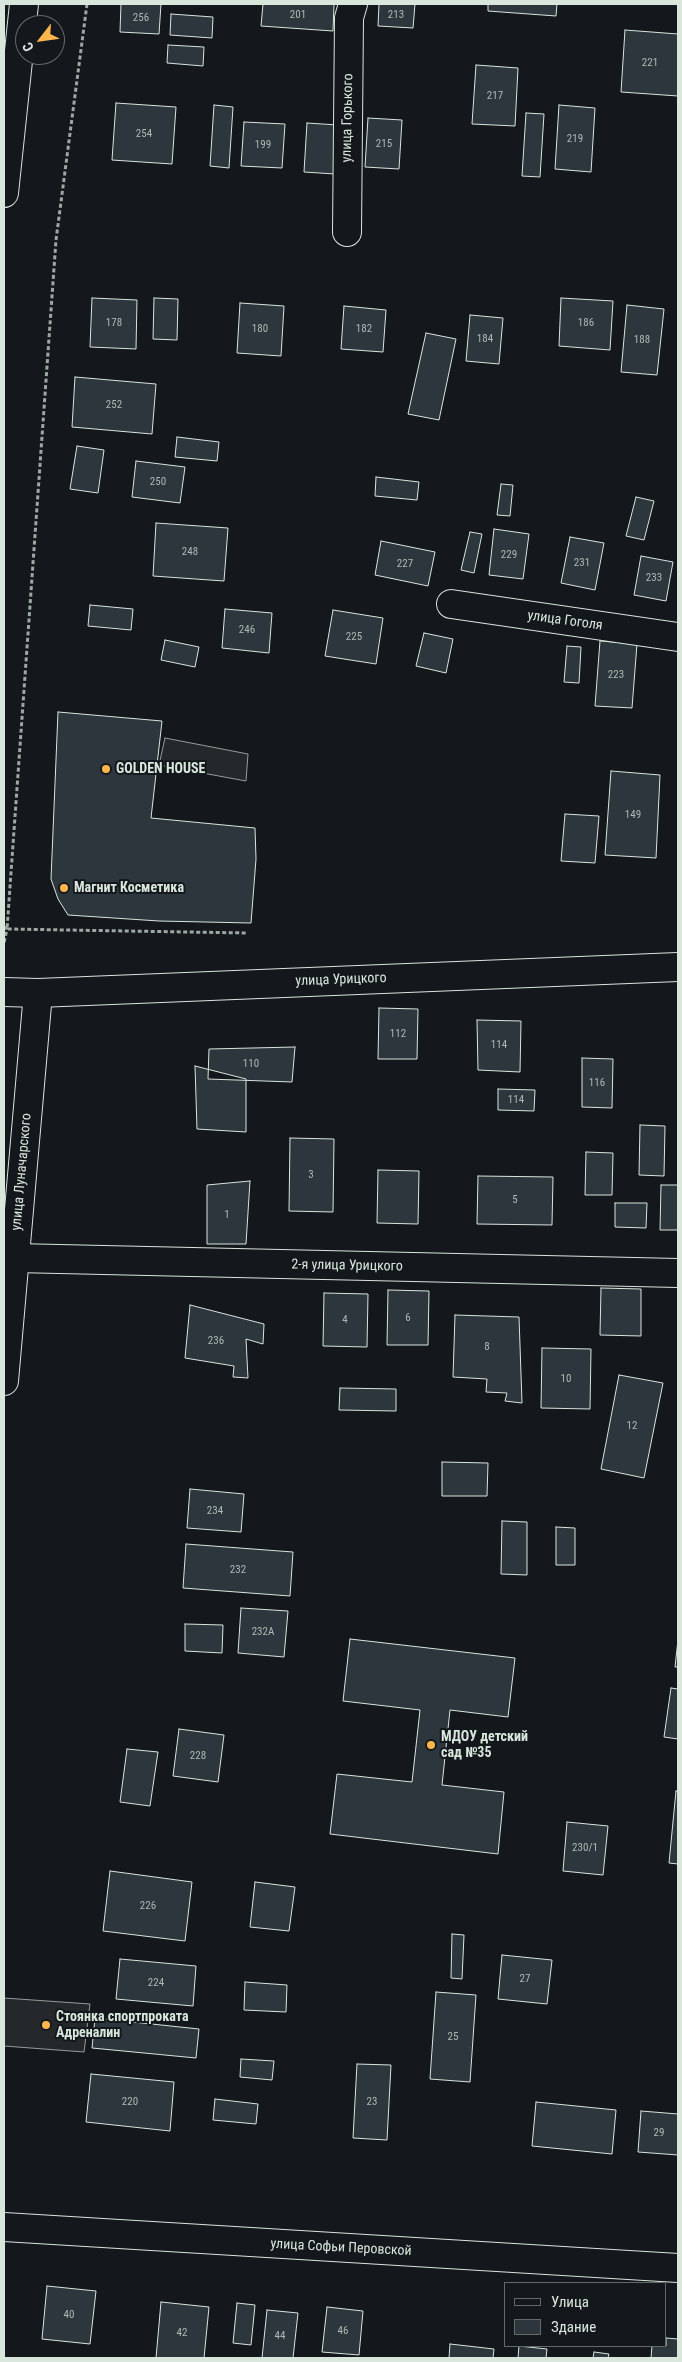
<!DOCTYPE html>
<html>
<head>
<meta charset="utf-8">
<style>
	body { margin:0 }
	#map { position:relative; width:682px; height:2362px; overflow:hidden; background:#14181c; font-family:"Roboto Condensed",sans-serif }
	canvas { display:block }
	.frame { position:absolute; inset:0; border:5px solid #d8e6dc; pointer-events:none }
	.legend { position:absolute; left:504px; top:2282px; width:162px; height:65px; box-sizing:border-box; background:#14181c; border:1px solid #626a69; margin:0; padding:6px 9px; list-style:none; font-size:15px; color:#d8e6dc }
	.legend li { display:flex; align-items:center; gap:10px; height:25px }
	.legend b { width:25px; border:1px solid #626a69 }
	.north { position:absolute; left:15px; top:15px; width:50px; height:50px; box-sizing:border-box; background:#14181c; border:1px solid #626a69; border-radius:50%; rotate:240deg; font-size:14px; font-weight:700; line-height:20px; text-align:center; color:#d8e6dc }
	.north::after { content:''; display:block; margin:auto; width:18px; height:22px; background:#ffb74d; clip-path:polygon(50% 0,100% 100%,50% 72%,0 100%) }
</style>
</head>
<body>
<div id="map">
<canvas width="682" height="2362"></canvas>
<div class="frame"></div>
<ul class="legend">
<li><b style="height:6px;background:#14181c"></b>Улица</li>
<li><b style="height:14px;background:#2c363c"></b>Здание</li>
</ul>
<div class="north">С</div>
</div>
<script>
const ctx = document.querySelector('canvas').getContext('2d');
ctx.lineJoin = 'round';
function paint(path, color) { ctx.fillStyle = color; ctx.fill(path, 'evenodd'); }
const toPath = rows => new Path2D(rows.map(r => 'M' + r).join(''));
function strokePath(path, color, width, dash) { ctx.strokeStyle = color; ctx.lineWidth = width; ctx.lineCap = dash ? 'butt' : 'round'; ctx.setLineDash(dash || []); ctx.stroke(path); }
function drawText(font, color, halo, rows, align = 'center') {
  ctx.font = font + ' "Roboto Condensed",sans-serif'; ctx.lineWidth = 4; ctx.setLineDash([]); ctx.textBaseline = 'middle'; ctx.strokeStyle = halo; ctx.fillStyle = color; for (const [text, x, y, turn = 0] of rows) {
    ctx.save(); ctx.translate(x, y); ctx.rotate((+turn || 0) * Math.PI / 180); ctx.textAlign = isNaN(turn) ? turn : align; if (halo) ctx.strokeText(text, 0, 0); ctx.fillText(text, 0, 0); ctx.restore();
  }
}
const parking = toPath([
	[165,738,248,754,246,781,159,765,165,738],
	[4,1998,90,2004,84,2052,4,2046,4,1998]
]);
const building = toPath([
	[121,4,161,4,159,34,120,32,121,4],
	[263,4,334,4,333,31,261,26,263,4],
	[379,4,415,4,413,28,378,26,379,4],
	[488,4,557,4,556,16,488,11,488,4],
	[171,14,213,17,212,38,170,35,171,14],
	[625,30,678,34,678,96,621,92,625,30],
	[168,45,204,47,203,66,167,63,168,45],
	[476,65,518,68,515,126,472,124,476,65],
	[116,103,176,107,172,164,112,160,116,103],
	[214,105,233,107,229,168,210,166,214,105],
	[559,105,595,108,591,172,555,169,559,105],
	[526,113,544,114,540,177,522,176,526,113],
	[368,118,402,120,399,169,365,167,368,118],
	[244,122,285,124,282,168,241,166,244,122],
	[307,123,338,125,335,174,304,172,307,123],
	[92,298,137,300,136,349,90,347,92,298],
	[154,298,178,299,177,340,153,339,154,298],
	[561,298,613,301,610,350,559,346,561,298],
	[240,303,284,306,281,356,237,353,240,303],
	[627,305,664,309,657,375,621,372,627,305],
	[344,306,386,310,383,352,341,349,344,306],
	[470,315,503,318,499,364,466,361,470,315],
	[426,333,456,339,439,420,408,414,426,333],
	[75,377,156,384,152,434,72,427,75,377],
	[177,437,219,442,217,461,175,457,177,437],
	[77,446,104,450,98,493,70,489,77,446],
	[136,461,185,467,180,503,132,497,136,461],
	[376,477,419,482,417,500,375,496,376,477],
	[501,484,513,485,510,516,497,515,501,484],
	[636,497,654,501,644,540,626,536,636,497],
	[156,523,228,528,224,581,153,576,156,523],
	[494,529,529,534,523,579,489,575,494,529],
	[470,532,482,534,474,573,461,570,470,532],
	[570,537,604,543,595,590,561,583,570,537],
	[381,541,435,552,428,586,375,575,381,541],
	[641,556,673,562,666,601,634,595,641,556],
	[90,605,133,609,131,630,88,626,90,605],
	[225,609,272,613,269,653,222,648,225,609],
	[333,610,383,618,376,664,325,656,333,610],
	[424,633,453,639,446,673,416,666,424,633],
	[165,640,199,647,195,667,161,660,165,640],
	[600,641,637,644,632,708,595,706,600,641],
	[567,646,581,647,579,683,564,682,567,646],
	[58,712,162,721,151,818,255,828,256,859,251,923,159,921,68,915,58,899,51,879,58,712],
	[611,771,660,775,656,858,605,855,611,771],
	[565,814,599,816,595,863,561,861,565,814],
	[379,1008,418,1009,417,1059,378,1059,379,1008],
	[477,1020,521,1021,520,1072,478,1070,477,1020],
	[295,1047,292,1082,208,1079,209,1049,295,1047],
	[582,1058,613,1059,612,1108,582,1107,582,1058],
	[195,1066,246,1079,246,1132,197,1129,195,1066],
	[498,1089,535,1090,534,1111,498,1110,498,1089],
	[640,1125,665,1126,664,1176,639,1175,640,1125],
	[290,1138,334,1139,333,1212,289,1211,290,1138],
	[586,1152,613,1153,612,1195,585,1195,586,1152],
	[378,1170,419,1171,418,1224,377,1223,378,1170],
	[478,1176,553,1177,552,1225,477,1224,478,1176],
	[250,1181,246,1244,207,1244,207,1185,250,1181],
	[661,1185,678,1185,678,1230,660,1230,661,1185],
	[615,1203,647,1203,646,1228,615,1227,615,1203],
	[601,1288,641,1289,641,1336,600,1335,601,1288],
	[388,1290,429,1291,428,1345,387,1345,388,1290],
	[324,1293,368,1294,367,1347,323,1346,324,1293],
	[190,1305,264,1324,263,1344,246,1339,248,1378,233,1377,234,1366,185,1358,190,1305],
	[455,1315,519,1317,522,1403,505,1401,507,1393,486,1392,487,1379,453,1377,455,1315],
	[542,1348,591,1349,590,1409,541,1408,542,1348],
	[619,1375,663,1383,644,1478,601,1469,619,1375],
	[340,1388,396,1389,396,1411,339,1410,340,1388],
	[442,1462,488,1463,487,1496,442,1496,442,1462],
	[190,1489,244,1494,241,1532,187,1528,190,1489],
	[502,1521,527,1522,527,1575,501,1574,502,1521],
	[556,1527,575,1528,575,1565,556,1565,556,1527],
	[186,1544,293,1552,290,1596,183,1588,186,1544],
	[241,1608,288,1611,284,1657,238,1653,241,1608],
	[185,1624,223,1625,222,1653,185,1651,185,1624],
	[350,1639,515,1658,508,1717,450,1710,442,1785,504,1792,498,1854,330,1834,337,1774,412,1782,420,1710,343,1701,350,1639],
	[678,1640,678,1667,675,1667,678,1640],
	[671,1688,678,1689,678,1739,664,1737,671,1688],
	[179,1729,224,1735,218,1782,173,1776,179,1729],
	[127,1749,158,1752,150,1806,120,1802,127,1749],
	[676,1791,678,1791,678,1864,669,1863,676,1791],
	[567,1822,608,1826,603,1875,563,1871,567,1822],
	[110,1871,192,1882,185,1941,103,1931,110,1871],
	[255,1882,295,1887,289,1931,250,1927,255,1882],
	[452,1934,464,1935,462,1979,451,1978,452,1934],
	[502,1955,552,1960,547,2004,498,1999,502,1955],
	[120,1959,196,1966,193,2006,116,1999,120,1959],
	[245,1982,287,1985,286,2012,244,2010,245,1982],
	[436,1992,476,1995,470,2082,430,2079,436,1992],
	[95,2018,199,2029,196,2058,92,2048,95,2018],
	[241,2059,274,2061,272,2080,240,2077,241,2059],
	[357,2064,391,2065,387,2140,353,2138,357,2064],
	[91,2074,174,2082,170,2131,86,2122,91,2074],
	[215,2099,258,2104,256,2124,213,2120,215,2099],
	[536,2102,616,2110,612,2154,532,2146,536,2102],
	[641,2111,678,2114,678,2155,638,2152,641,2111],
	[47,2286,96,2291,90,2344,42,2339,47,2286],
	[161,2302,209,2307,204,2358,156,2358,161,2302],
	[237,2303,255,2305,251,2345,233,2343,237,2303],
	[327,2307,363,2311,359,2355,322,2352,327,2307],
	[267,2310,298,2313,293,2358,262,2358,267,2310],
	[666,2338,678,2339,678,2358,651,2358,652,2346,666,2346,666,2338],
	[450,2344,494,2349,493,2358,449,2358,450,2344],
	[519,2346,547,2349,546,2358,518,2358,519,2346],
	[594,2352,609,2354,608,2358,593,2358,594,2352]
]);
const path = toPath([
	[87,4,56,240,7,929,247,933],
	[4,927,7,929,4,943]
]);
const minor = toPath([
	[347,232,349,18,353,4],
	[451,604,678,637],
	[15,1258,678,1273],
	[4,2227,678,2268]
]);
const tertiary = toPath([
	[4,1381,38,993]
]);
const secondary = toPath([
	[4,193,24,4]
]);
const primary = toPath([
	[4,992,38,993,678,967]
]);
const markers = [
	[106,769,5,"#ffb74d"],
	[64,888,5,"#ffb74d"],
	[431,1745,5,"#ffb74d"],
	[46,2025,5,"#ffb74d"]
];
const numberNames = [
	["201",298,15],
	["213",396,15],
	["256",141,18],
	["221",650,63],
	["217",495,96],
	["254",144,134],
	["219",575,139],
	["215",384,144],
	["199",263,145],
	["178",114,323],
	["186",586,323],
	["180",260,329],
	["182",364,329],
	["184",485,339],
	["188",642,340],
	["252",114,405],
	["250",158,482],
	["248",190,552],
	["229",509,555],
	["231",582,563],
	["227",405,564],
	["233",654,578],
	["246",247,630],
	["225",354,637],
	["223",616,675],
	["149",633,815],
	["112",398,1034],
	["114",499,1045],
	["110",251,1064],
	["116",597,1083],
	["114",516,1100],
	["3",311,1175],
	["5",515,1200],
	["1",227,1215],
	["6",408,1318],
	["4",345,1320],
	["236",216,1341],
	["8",487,1347],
	["10",566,1379],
	["12",632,1426],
	["234",215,1511],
	["232",238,1570],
	["232А",263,1632],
	["228",198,1756],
	["230/1",585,1848],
	["226",148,1906],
	["27",525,1979],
	["224",156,1983],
	["25",453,2037],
	["220",130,2102],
	["23",372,2102],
	["29",659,2133],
	["40",69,2315],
	["46",343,2331],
	["42",182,2333],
	["44",280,2336]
];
const streetNames = [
	["улица Горького",348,118,-89],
	["улица Гоголя",565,621,8],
	["улица Урицкого",341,980,-2],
	["улица Луначарского",22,1172,-85],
	["2-я улица Урицкого",347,1266,1],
	["улица Софьи Перовской",341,2248,3]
];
const poiNames = [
	["GOLDEN HOUSE",116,769],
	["Магнит Косметика",74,888],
	["МДОУ детский",441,1737],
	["сад №35",441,1753],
	["Стоянка спортпроката",56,2017],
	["Адреналин",56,2033]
];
paint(parking, '#24282b');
strokePath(parking, '#939e99', 1);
paint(building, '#2c363c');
strokePath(building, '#d8e6dc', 1);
strokePath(minor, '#d8e6dc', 30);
strokePath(tertiary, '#d8e6dc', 30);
strokePath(secondary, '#d8e6dc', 30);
strokePath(primary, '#d8e6dc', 30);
strokePath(path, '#9da8a2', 3, [4, 2.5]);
strokePath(minor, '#14181c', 28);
strokePath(tertiary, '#14181c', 28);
strokePath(secondary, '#14181c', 28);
strokePath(primary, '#14181c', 28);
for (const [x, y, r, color] of markers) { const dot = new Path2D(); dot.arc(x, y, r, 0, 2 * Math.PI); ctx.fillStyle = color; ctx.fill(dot); strokePath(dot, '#14181c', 2); }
drawText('11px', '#adbab4', null, numberNames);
drawText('14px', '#d8e6dc', '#14181c', streetNames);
drawText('bold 14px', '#d8e6dc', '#14181c', poiNames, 'left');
</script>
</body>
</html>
